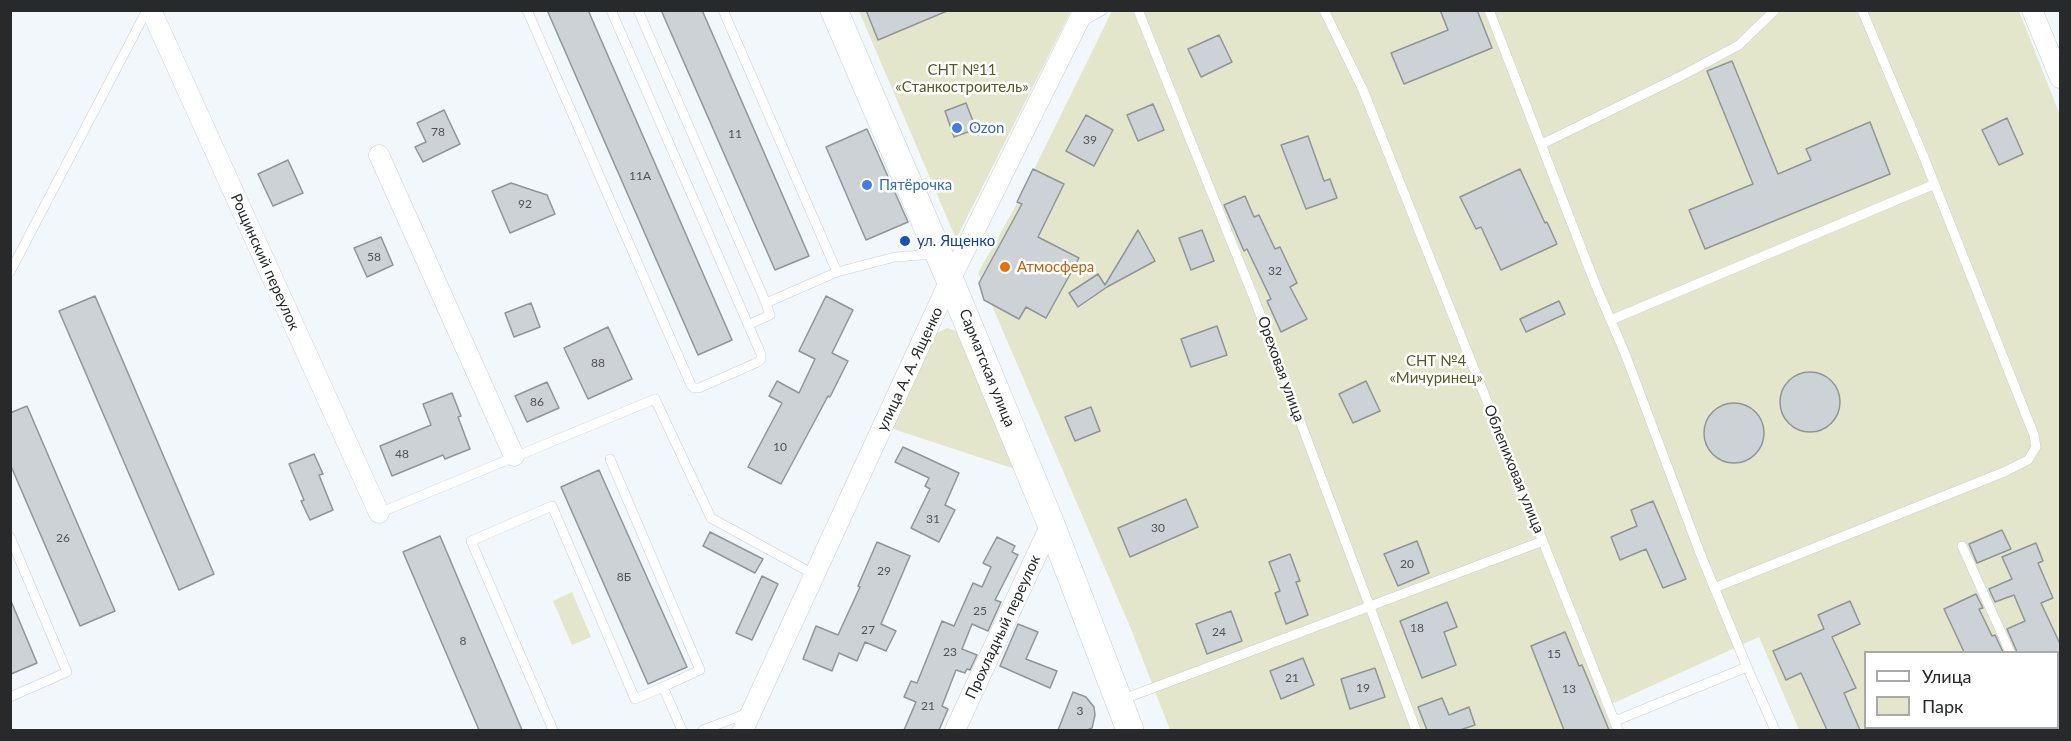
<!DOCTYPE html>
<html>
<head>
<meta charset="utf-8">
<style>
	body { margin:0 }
	#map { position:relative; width:2071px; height:741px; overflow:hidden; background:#f2f7fb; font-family:Lato,sans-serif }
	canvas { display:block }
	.frame { position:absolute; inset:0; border:12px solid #27292a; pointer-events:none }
	.legend { position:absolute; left:1864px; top:651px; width:195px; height:78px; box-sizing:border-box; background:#fff; border:2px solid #a9a9aa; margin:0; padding:8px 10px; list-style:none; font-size:18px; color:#27292a }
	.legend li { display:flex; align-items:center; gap:12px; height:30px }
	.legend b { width:30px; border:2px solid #a9a9aa }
</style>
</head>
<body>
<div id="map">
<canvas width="2071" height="741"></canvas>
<div class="frame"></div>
<ul class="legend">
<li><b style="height:8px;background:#fff"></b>Улица</li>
<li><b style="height:16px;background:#e3e6ca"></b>Парк</li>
</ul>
</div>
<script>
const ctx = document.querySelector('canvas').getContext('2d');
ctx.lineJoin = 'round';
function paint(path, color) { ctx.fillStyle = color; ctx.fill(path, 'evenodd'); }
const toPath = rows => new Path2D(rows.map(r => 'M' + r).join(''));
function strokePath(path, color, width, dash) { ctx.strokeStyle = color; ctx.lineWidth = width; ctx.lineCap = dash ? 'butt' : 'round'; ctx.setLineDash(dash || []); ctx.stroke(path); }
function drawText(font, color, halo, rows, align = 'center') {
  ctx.font = font + ' Lato,sans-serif'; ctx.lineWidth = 5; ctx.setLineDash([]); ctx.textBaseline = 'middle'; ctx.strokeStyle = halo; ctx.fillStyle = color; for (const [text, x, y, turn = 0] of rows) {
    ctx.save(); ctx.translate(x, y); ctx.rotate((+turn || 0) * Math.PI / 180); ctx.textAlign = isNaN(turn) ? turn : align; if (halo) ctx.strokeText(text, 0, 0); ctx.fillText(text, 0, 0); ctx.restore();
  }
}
const green = toPath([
	[859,11,1071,11,956,239],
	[1112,11,2019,11,2060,115,2060,730,1799,730,1759,637,1605,707,1613,730,1170,730,1131,629,978,273,1019,200],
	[1866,652,2058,652,2058,728,1866,728],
	[947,328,956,331,1018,470,893,429,926,347,934,334],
	[572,592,591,637,572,645,553,601]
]);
const building = toPath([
	[547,10,588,10,732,340,698,355,547,10],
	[661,10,702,10,809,256,775,270,661,10],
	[866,10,947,11,878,40,866,10],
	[1440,10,1477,10,1492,48,1404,84,1391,53,1448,30,1440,10],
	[1219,35,1232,62,1201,77,1188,49,1219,35],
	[1732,61,1778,174,1811,160,1806,149,1870,122,1890,174,1705,249,1689,210,1753,184,1707,71,1732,61],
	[966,103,976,129,954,137,945,111,966,103],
	[1153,104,1164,130,1138,141,1127,115,1153,104],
	[444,110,460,144,423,162,415,147,426,142,417,123,444,110],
	[1086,115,1113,130,1094,166,1066,151,1086,115],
	[2007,118,2023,154,1999,165,1982,130,2007,118],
	[867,129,908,222,866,240,826,147,867,129],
	[1308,136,1324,181,1330,179,1337,198,1306,209,1281,145,1308,136],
	[288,160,303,193,273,206,258,174,288,160],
	[1033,169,1064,184,1038,237,1079,258,1046,318,1026,307,1019,319,984,300,979,283,1022,204,1017,202,1033,169],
	[1520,169,1545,223,1547,222,1557,244,1501,270,1481,227,1476,229,1460,197,1520,169],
	[511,183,547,195,555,214,510,233,492,191,511,183],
	[1245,196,1254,217,1259,215,1275,249,1280,247,1297,283,1290,287,1307,319,1281,332,1267,301,1271,299,1247,249,1244,251,1224,205,1245,196],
	[1138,230,1155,261,1107,287,1078,307,1069,293,1098,274,1105,285,1138,230],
	[1202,230,1214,261,1191,270,1179,238,1202,230],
	[381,237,393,265,367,277,354,248,381,237],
	[95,296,214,574,179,590,59,311,95,296],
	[826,296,853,310,832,353,848,361,830,397,828,396,781,484,748,467,782,403,769,396,777,381,799,393,815,359,799,351,826,296],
	[1559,301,1565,314,1526,332,1520,319,1559,301],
	[531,303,540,327,514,337,505,313,531,303],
	[1217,326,1227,355,1191,367,1181,339,1217,326],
	[608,327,632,379,588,399,564,348,608,327],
	'1780 402a30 30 0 1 1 60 0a30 30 0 1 1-60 0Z',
	[1366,381,1380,411,1353,423,1339,394,1366,381],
	[547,382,559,408,527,422,515,396,547,382],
	[452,393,461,416,458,417,470,449,445,459,443,455,392,476,380,446,431,425,423,404,452,393],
	'1704 433a30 30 0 1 1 60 0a30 30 0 1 1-60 0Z',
	[27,406,115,611,80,626,10,464,10,413,27,406],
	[1091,407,1100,431,1075,441,1065,417,1091,407],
	[903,447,959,473,945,505,955,510,939,542,911,528,930,489,925,486,929,478,895,462,903,447],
	[314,454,323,474,319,475,333,510,310,520,301,501,304,500,289,464,314,454],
	[599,470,687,667,648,684,561,487,599,470],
	[1186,499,1198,527,1130,557,1118,528,1186,499],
	[1653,501,1686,579,1663,588,1646,549,1620,560,1611,537,1637,526,1631,510,1653,501],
	[2002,530,2011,549,1977,563,1969,544,2002,530],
	[710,532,763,559,755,573,703,546,710,532],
	[440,536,522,730,479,730,403,552,440,536],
	[997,537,1015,546,1012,552,1018,555,995,600,1001,602,988,631,972,624,962,649,977,655,970,670,967,669,965,673,956,670,942,706,948,709,939,730,904,730,916,702,904,697,911,681,917,683,942,621,954,626,973,583,982,587,991,567,983,563,997,537],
	[1417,541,1429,573,1398,586,1384,554,1417,541],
	[877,542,910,556,881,624,896,631,886,651,865,642,857,661,839,653,832,671,803,659,816,626,838,635,860,587,858,586,877,542],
	[2036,543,2043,561,2038,563,2053,598,2041,603,2061,646,2061,652,2017,652,2007,629,2025,621,2014,595,1995,602,1989,589,2012,579,2002,557,2036,543],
	[1290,554,1300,581,1296,582,1308,615,1286,624,1275,593,1280,591,1269,562,1290,554],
	[762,576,778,584,752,640,736,633,762,576],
	[1976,594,1983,608,1979,609,1992,636,1995,635,2003,652,1964,652,1944,609,1976,594],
	[11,601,37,663,11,674,11,601],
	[1850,601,1860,624,1832,637,1856,688,1844,693,1860,730,1827,730,1801,673,1786,680,1773,651,1824,629,1818,615,1850,601],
	[1447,602,1457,627,1444,632,1456,665,1422,678,1400,621,1447,602],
	[1231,611,1242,641,1207,654,1196,624,1231,611],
	[1018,624,1038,632,1026,659,1057,671,1050,688,1000,666,1018,624],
	[1565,632,1579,666,1582,665,1609,730,1564,730,1531,646,1565,632],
	[1303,658,1314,685,1281,699,1270,671,1303,658],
	[1375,668,1385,697,1350,709,1341,679,1375,668],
	[1073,692,1086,697,1094,707,1095,715,1092,728,1087,730,1058,730,1073,692],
	[1442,698,1449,715,1469,707,1475,725,1460,730,1427,730,1418,707,1442,698]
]);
const lane = toPath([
	[527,10,691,385,694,388,699,388,758,362,761,359,761,354,611,10],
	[638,10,766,303,837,272,895,257,937,254],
	[723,10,837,272],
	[1138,10,1254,298,1416,730],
	[1324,10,1363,90,1618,730],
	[1489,10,1596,286,1626,356,1700,553,1747,667],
	[1081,22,1103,10],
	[1542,144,1685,74,1739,45,1775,10],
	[10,272,147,10],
	[1611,320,1935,184],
	[748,325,770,315,766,303],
	[610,459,700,670,663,687],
	[379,513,655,399,711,518,815,575],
	[10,537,67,672,10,697],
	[1962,546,2010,652],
	[1714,588,2004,472,2028,460,2036,447,2034,435,1923,155,1862,10],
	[1121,700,1543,541],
	[1615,721,1747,667,1775,730],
	[2044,728,2045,730],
	[553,730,471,541,552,506,635,699,663,687,682,730],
	[703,730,748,713]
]);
const street = toPath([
	[151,10,379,513],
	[2032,10,2060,78],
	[379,155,514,456],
	[743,730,950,280,1084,10],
	[955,730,1051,524]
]);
const secondary = toPath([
	[834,10,950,280,1051,524,1130,730]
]);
const markers = [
	[957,128,6,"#3f7fe0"],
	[867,185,6,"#3f7fe0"],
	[905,241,6,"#1a4fb4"],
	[1005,267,6,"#e8710a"]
];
const numberNames = [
	["78",438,132],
	["11",735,134],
	["39",1090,140],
	["11А",640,176],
	["92",525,204],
	["58",374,257],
	["32",1275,271],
	["88",598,363],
	["86",537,402],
	["10",780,447],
	["48",402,454],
	["31",933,519],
	["30",1158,528],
	["26",63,538],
	["20",1407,564],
	["29",884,571],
	["8Б",624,577],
	["25",980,611],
	["18",1417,628],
	["27",868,630],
	["24",1219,632],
	["8",463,641],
	["23",950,652],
	["15",1554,654],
	["21",1292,678],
	["19",1363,688],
	["13",1569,689],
	["21",928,706],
	["3",1080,711]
];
const parkNames = [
	["СНТ №11",962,70],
	["«Станкостроитель»",962,87],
	["СНТ №4",1436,361],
	["«Мичуринец»",1436,378]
];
const shopNames = [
	["Ozon",969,128],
	["Пятёрочка",879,185]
];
const transitNames = [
	["ул. Ященко",917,241]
];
const streetNames = [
	["Рощинский переулок",265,262,66],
	["Сарматская улица",987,368,68],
	["улица А. А. Ященко",910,369,-65],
	["Ореховая улица",1281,369,70],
	["Облепиховая улица",1514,469,68],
	["Прохладный переулок",1003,627,-65]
];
const foodNames = [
	["Атмосфера",1017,267]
];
paint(green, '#e3e6ca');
paint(building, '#cdd2d6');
strokePath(building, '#909598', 1.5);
strokePath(lane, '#cacfd3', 10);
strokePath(street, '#cacfd3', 21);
strokePath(secondary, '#cacfd3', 28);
strokePath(lane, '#fff', 9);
strokePath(street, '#fff', 20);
strokePath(secondary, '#fff', 27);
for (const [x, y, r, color] of markers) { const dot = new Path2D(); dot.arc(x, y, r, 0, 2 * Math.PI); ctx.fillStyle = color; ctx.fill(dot); strokePath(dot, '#fff', 2); }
drawText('12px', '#505355', null, numberNames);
drawText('15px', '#585b25', '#fff', parkNames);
drawText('15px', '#366cbe', '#fff', shopNames, 'left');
drawText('15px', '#164399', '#fff', transitNames, 'left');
drawText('15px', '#27292a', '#fff', streetNames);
drawText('15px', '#c56008', '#fff', foodNames, 'left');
</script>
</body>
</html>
